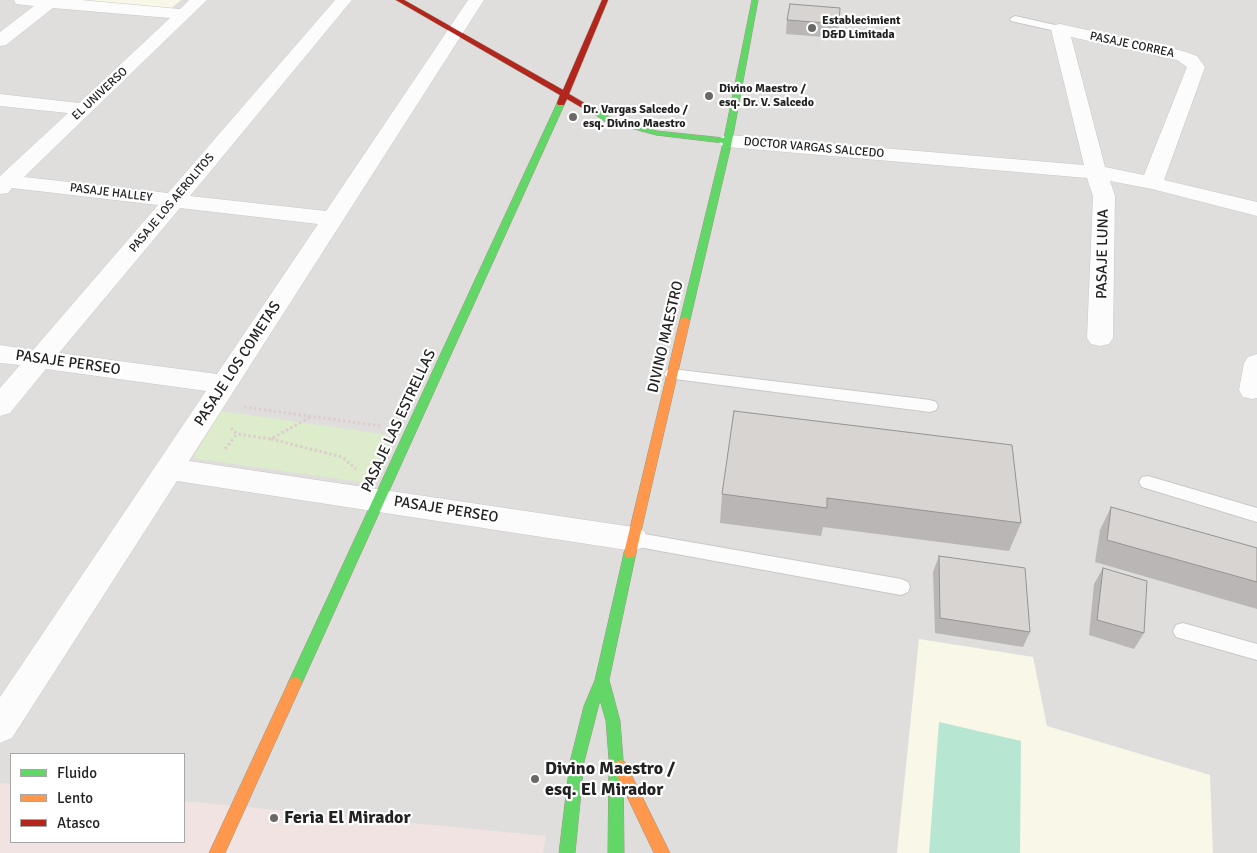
<!DOCTYPE html>
<html>
<head>
<meta charset="utf-8">
<style>
	body { margin:0 }
	#map { position:relative; width:1257px; height:853px; overflow:hidden; background:#f0eeeb; font-family:Signika,sans-serif }
	canvas { display:block }
	.legend { position:absolute; left:10px; top:753px; width:175px; height:90px; box-sizing:border-box; background:#fff; border:1px solid #a7a7a7; margin:0; padding:6px 9px; list-style:none; font-size:15px; color:#222 }
	.legend li { display:flex; align-items:center; gap:10px; height:25px }
	.legend b { width:25px; border:1px solid #a7a7a7 }
</style>
</head>
<body>
<div id="map">
<canvas width="1257" height="853"></canvas>
<ul class="legend">
<li><b style="height:6px;background:#63d668"></b>Fluido</li>
<li><b style="height:6px;background:#ff974d"></b>Lento</li>
<li><b style="height:6px;background:#b3261e"></b>Atasco</li>
</ul>
</div>
<script>
const ctx = document.querySelector('canvas').getContext('2d');
ctx.lineJoin = 'round';
function paint(path, color) { ctx.fillStyle = color; ctx.fill(path, 'evenodd'); }
const toPath = rows => new Path2D(rows.map(r => 'M' + r).join(''));
function strokePath(path, color, width, dash) { ctx.strokeStyle = color; ctx.lineWidth = width; ctx.lineCap = dash ? 'butt' : 'round'; ctx.setLineDash(dash || []); ctx.stroke(path); }
function drawText(font, color, halo, rows, align = 'center') {
  ctx.font = font + ' Signika,sans-serif'; ctx.lineWidth = 4.5; ctx.setLineDash([]); ctx.textBaseline = 'middle'; ctx.strokeStyle = halo; ctx.fillStyle = color; for (const [text, x, y, turn = 0] of rows) {
    ctx.save(); ctx.translate(x, y); ctx.rotate((+turn || 0) * Math.PI / 180); ctx.textAlign = isNaN(turn) ? turn : align; if (halo) ctx.strokeText(text, 0, 0); ctx.fillText(text, 0, 0); ctx.restore();
  }
}
const residential = toPath([
	[0,0,1257,0,1257,853,0,853],
	[11,754,184,754,184,842,11,842]
]);
const commercial = toPath([
	[0,783,11,784,11,842,184,842,184,801,546,836,543,853,0,853]
]);
const education = toPath([
	[59,0,181,0,171,9],
	[919,639,1033,657,1047,726,1210,775,1213,853,897,853]
]);
const grass = toPath([
	[221,411,389,435,368,483,193,458]
]);
const pitch = toPath([
	[939,722,1021,741,1020,853,929,853]
]);
const path = toPath([
	[244,407,381,426],
	[231,428,237,434,271,439,312,416],
	[271,439,342,457,356,469],
	[225,449,237,434]
]);
const lane = toPath([
	[1015,16,1064,27,1065,29,1060,32,1011,21,1010,19,1015,16],
	[672,369,930,400,936,402,938,406,936,410,930,412,667,378,664,374,667,370,672,369],
	[1148,476,1257,508,1257,522,1142,487,1139,482,1142,477,1148,476],
	[633,532,901,579,908,582,910,587,908,592,901,595,633,546,627,544,624,539,627,534,633,532],
	[1183,623,1257,644,1257,660,1176,637,1173,631,1176,625,1183,623]
]);
const street = toPath([
	[14,0,81,0,180,9,189,0,207,0,24,177,168,193,335,0,352,0,190,196,326,211,468,0,484,0,189,461,633,527,644,531,648,539,644,547,633,551,177,481,12,738,0,743,0,697,206,391,46,369,10,413,0,416,0,388,20,365,0,363,0,345,33,350,158,205,12,188,8,193,0,194,0,176,68,113,0,106,0,94,79,103,170,18,53,8,6,45,0,46,0,32,34,6,16,4,14,0],
	[180,208,318,224,217,374,59,353,180,208],
	[1060,24,1183,51,1197,56,1205,67,1164,180,1257,202,1257,216,1152,189,1110,181,1115,196,1113,338,1109,344,1100,346,1091,344,1087,338,1093,196,1087,178,728,147,721,145,718,141,721,137,728,135,1084,165,1051,29,1054,25,1060,24],
	[1071,37,1177,60,1187,67,1144,175,1105,167,1071,37],
	[1257,354,1257,398,1252,399,1243,397,1239,390,1244,363,1248,357,1257,354]
]);
const fast = toPath([
	[752,0,758,0,732,141,690,320,685,323,680,320,723,143,656,135,604,121,590,111,597,109,610,117,657,131,724,138,752,0],
	[558,101,565,103,302,683,300,687,295,689,290,687,288,683,558,101],
	[630,548,634,549,636,553,609,680,620,721,623,759,624,853,608,853,609,759,606,721,600,700,584,762,575,853,559,853,570,762,584,706,595,680,624,553,626,549,630,548]
]);
const slow = toPath([
	[685,317,690,320,636,553,634,557,630,558,626,557,624,553,680,320,685,317],
	[295,677,300,679,302,683,225,853,209,853,290,679,295,677],
	[620,760,625,762,670,853,654,853,613,767,615,762,620,760]
]);
const jam = toPath([
	[396,0,404,0,563,90,602,0,608,0,569,94,598,111,591,113,567,99,564,105,558,105,557,103,560,95,396,0]
]);
const wall = toPath([
	[787,20,839,24,837,38,786,34],
	[734,411,1021,523,1009,551,823,527,821,536,720,523,722,494],
	[1111,507,1257,548,1257,609,1095,562,1100,530],
	[939,556,1030,632,1023,647,935,633,933,572],
	[1103,568,1144,633,1134,649,1089,635,1094,584]
]);
const building = toPath([
	[790,4,840,8,839,24,787,20,790,4],
	[734,411,1012,445,1021,523,827,498,827,508,722,494,734,411],
	[1111,507,1257,548,1257,582,1107,540,1111,507],
	[939,556,1025,568,1030,632,940,618,939,556],
	[1103,568,1147,581,1144,633,1097,620,1103,568]
]);
const markers = [
	[812,28,5,"#6a6968"],
	[709,96,5,"#6a6968"],
	[573,117,5,"#6a6968"],
	[535,779,5,"#6a6968"],
	[274,818,5,"#6a6968"]
];
const farPoinames = [
	["Establecimient",822,21],
	["D&D Limitada",822,35],
	["Divino Maestro /",719,89],
	["esq. Dr. V. Salcedo",719,103],
	["Dr. Vargas Salcedo /",583,110],
	["esq. Divino Maestro",583,124]
];
const farStreetnames = [
	["PASAJE CORREA",1132,45,12],
	["EL UNIVERSO",100,94,-43],
	["DOCTOR VARGAS SALCEDO",814,148,5],
	["PASAJE HALLEY",111,193,7],
	["PASAJE LOS AEROLITOS",172,203,-50]
];
const streetNames = [
	["PASAJE LUNA",1103,254,-89],
	["DIVINO MAESTRO",666,337,-77],
	["PASAJE PERSEO",68,363,8],
	["PASAJE LOS COMETAS",238,364,-57],
	["PASAJE LAS ESTRELLAS",399,421,-65],
	["PASAJE PERSEO",446,510,9]
];
const nearPoinames = [
	["Divino Maestro /",545,769],
	["esq. El Mirador",545,790],
	["Feria El Mirador",284,818]
];
paint(residential, '#dfdedc');
paint(commercial, '#f1e3e1');
paint(education, '#f8f7e8');
paint(grass, '#ddeccb');
paint(pitch, '#b7e6d2');
strokePath(lane, '#c9c8c7', 2);
strokePath(street, '#c9c8c7', 1);
strokePath(fast, '#999a82', 1);
strokePath(slow, '#999a82', 1);
strokePath(jam, '#999a82', 1);
strokePath(path, '#dccecd', 3, [2.5, 2.5]);
paint(lane, '#fdfcfc');
paint(street, '#fdfcfc');
paint(fast, '#63d668');
paint(slow, '#ff974d');
paint(jam, '#b3261e');
paint(wall, '#b9b6b5');
paint(building, '#d7d4d2');
strokePath(building, '#969493', 1);
for (const [x, y, r, color] of markers) { const dot = new Path2D(); dot.arc(x, y, r, 0, 2 * Math.PI); ctx.fillStyle = color; ctx.fill(dot); strokePath(dot, '#fff', 2); }
drawText('bold 12px', '#222', '#fff', farPoinames, 'left');
drawText('12px', '#222', '#fff', farStreetnames);
drawText('15px', '#222', '#fff', streetNames);
drawText('bold 18px', '#222', '#fff', nearPoinames, 'left');
</script>
</body>
</html>
